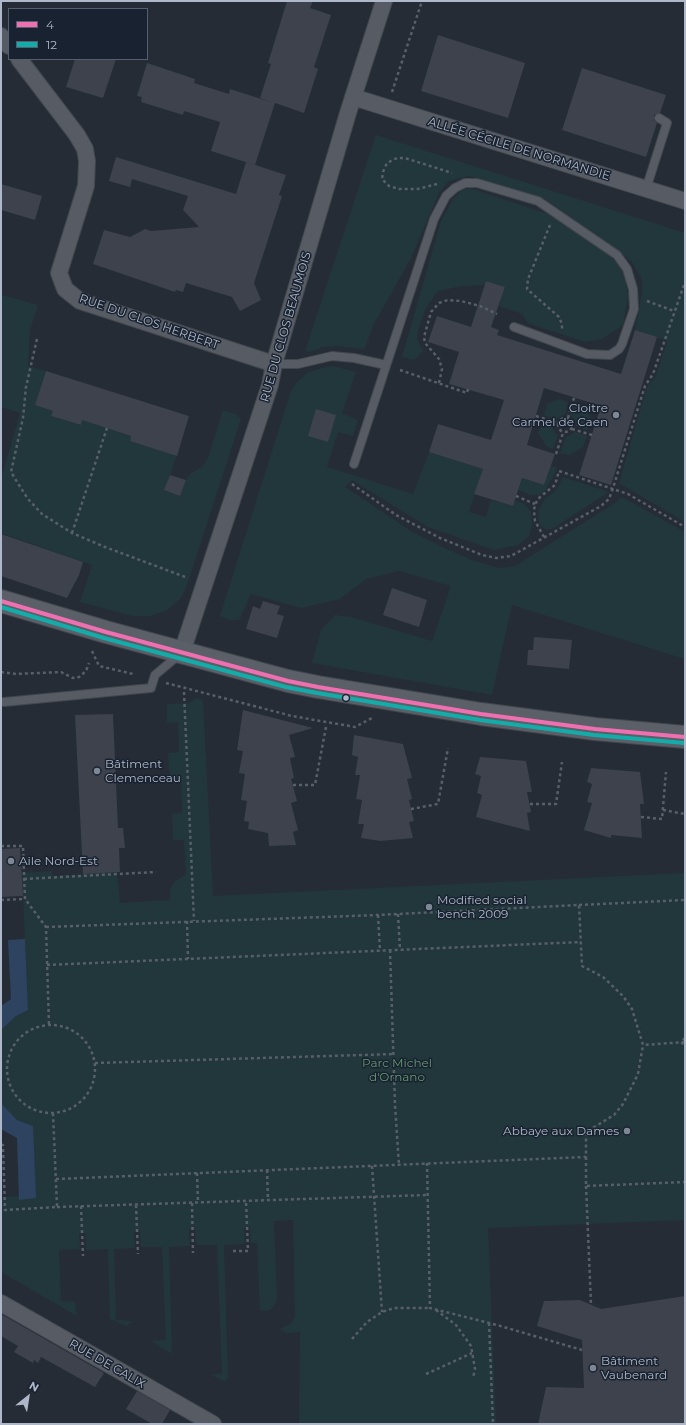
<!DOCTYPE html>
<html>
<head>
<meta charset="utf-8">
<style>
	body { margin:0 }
	#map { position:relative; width:686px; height:1425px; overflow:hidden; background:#252c36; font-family:Montserrat,sans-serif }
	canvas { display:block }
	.frame { position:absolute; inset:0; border:2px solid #aeb8c8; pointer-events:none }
	.legend { position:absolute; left:8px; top:8px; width:140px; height:52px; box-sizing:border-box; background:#192230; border:1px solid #555e6d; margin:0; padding:5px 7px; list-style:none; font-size:12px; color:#aeb8c8 }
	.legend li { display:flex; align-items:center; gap:8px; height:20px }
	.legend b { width:20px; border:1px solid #555e6d }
	.north { position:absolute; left:8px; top:1377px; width:40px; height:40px; -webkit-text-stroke:3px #192230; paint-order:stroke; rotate:30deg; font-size:11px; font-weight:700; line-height:16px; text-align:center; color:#aeb8c8 }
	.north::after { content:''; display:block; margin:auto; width:14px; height:18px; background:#aeb8c8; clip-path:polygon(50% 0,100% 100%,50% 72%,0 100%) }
</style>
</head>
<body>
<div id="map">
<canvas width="686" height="1425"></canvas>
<div class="frame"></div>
<ul class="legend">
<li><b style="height:5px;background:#ee70b0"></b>4</li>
<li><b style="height:5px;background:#13aca8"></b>12</li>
</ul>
<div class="north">N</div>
</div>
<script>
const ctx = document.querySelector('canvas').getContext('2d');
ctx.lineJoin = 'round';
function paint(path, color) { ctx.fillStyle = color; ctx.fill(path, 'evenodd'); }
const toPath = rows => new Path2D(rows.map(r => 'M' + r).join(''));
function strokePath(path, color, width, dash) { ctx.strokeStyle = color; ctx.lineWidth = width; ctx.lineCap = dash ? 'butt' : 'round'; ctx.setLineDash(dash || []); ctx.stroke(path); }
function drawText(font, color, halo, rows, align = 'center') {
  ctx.font = font + ' Montserrat,sans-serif'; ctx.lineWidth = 3; ctx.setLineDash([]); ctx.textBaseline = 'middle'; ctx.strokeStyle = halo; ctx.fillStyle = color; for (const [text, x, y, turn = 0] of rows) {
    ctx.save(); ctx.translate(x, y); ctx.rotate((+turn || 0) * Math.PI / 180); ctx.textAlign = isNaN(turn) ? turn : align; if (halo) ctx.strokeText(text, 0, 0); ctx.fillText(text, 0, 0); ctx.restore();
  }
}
const green = toPath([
	[376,135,685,233,685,522,619,483,647,387,656,376,667,341,635,330,642,292,642,279,632,262,607,242,545,199,469,176,449,181,439,193,411,258,375,322,364,349,336,346,323,347,310,352,305,351],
	[470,188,548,214,604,251,617,263,625,277,628,296,623,325,602,339,585,342,528,323,522,314,499,306,505,287,486,281,484,285,462,286,438,291,426,308,418,330,417,339,423,351,414,360,402,357,441,221,453,199,462,190],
	[2,295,38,305,30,330,28,366,46,371,35,405,53,411,51,416,80,425,82,420,131,436,130,441,159,450,178,451,165,490,180,496,186,480,191,473,202,467,208,458,223,410,236,414,241,419,186,588,181,598,167,610,150,616,133,616,80,602,92,565,1,533,1,479,20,413,1,407],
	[333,366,356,372,342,413,358,420,353,436,338,432,327,467,413,494,429,452,483,469,469,512,486,517,491,500,513,506,515,500,525,504,531,512,532,525,529,536,518,545,494,550,428,527,352,480,345,487,411,531,442,547,472,560,499,568,515,566,615,503,622,497,685,532,685,659,512,605,492,695,312,663,321,630,335,615,351,617,432,641,451,586,399,571,366,579,340,599,301,608,251,594,239,620,230,620,220,616,291,391,297,382,307,373,321,368],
	[559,399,568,402,565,414,556,419,544,415,547,404],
	[575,404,585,407,591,419,587,430,576,426,576,422,570,415],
	[542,423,553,427,555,433,558,435,553,449,547,447,538,433],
	[575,432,587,436,583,447,570,455,560,453,565,438],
	[551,466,557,468,552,479,543,493,538,495,530,495,518,490,522,478,544,485],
	[563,477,609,492,552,529,545,529,539,525,538,510,546,498,554,492,560,484],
	[196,698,203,700,213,896,685,873,685,1220,488,1228,496,1424,299,1424,300,1332,286,1333,280,1329,290,1324,295,1317,293,1220,274,1221,277,1300,272,1309,267,1311,260,1310,257,1243,251,1243,250,1227,244,1228,245,1244,224,1245,228,1378,224,1381,211,1375,222,1373,217,1245,196,1245,195,1229,189,1230,190,1246,169,1247,172,1354,151,1341,166,1340,162,1247,141,1247,140,1231,134,1232,135,1248,114,1249,116,1320,132,1321,127,1326,110,1319,108,1249,86,1250,85,1233,79,1234,80,1249,59,1250,61,1301,75,1302,77,1316,1,1272,1,1197,19,1196,19,1199,33,1126,17,1120,1,1103,1,1030,16,1016,28,1010,22,873,52,871,52,876,117,872,120,903,170,900,170,890,173,883,186,874,184,840,173,840,172,814,182,813,181,779,170,779,168,753,179,752,178,722,167,723,167,704,189,703]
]);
const water = toPath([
	[25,939,28,1010,16,1016,1,1030,1,1006,11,999,8,940],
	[1,1103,17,1120,33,1126,36,1198,19,1200,17,1138,1,1129]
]);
const building = toPath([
	[287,1,313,1,310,8,331,15,314,67,318,69,304,113,275,103,255,165,211,151,220,122,184,111,183,115,141,102,142,97,137,96,147,63,195,79,194,83,229,94,230,89,274,103,260,98,271,64,268,63],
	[438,35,525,63,508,118,421,91],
	[75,59,116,59,103,98,66,87],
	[582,68,666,95,660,113,654,115,654,120,657,123,646,157,562,130],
	[116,157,236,194,246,162,286,175,279,195,282,196,254,283,261,300,240,311,232,297,186,283,183,292,176,290,175,292,93,264,104,230,130,237,145,229,151,231,199,227,183,210,188,196,132,179,130,187,109,181],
	[1,184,42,196,35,220,1,210],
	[486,281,505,287,491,327,499,330,497,335,621,374,635,330,657,337,611,485,579,475,601,406,544,388,527,445,555,454,544,485,522,478,513,506,474,494,483,469,429,452,438,424,491,440,504,400,449,384,459,352,428,342,437,316,471,327],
	[46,371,189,416,177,456,130,441,131,436,82,420,81,425,51,416,53,411,35,405],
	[316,409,336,415,328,442,308,436],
	[170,475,186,480,180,496,164,490],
	[1,534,83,562,79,575,67,598,1,576],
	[392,588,427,600,419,627,383,615],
	[263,601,280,606,277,614,284,616,277,638,246,629,253,606,260,609],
	[534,637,572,640,569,669,527,665,528,650,533,650],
	[243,710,313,728,289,735,295,757,290,758,294,778,291,779,297,801,291,803,298,830,293,832,296,845,269,846,268,833,248,829,249,822,244,821,247,801,241,800,245,774,239,773,243,751,237,750],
	[113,714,118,828,123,828,125,848,119,848,120,872,83,874,75,715],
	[354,735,403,744,412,778,407,779,412,799,409,800,414,821,409,822,413,838,380,841,361,838,364,824,358,824,362,800,356,799,360,775,355,775,358,757,352,755],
	[480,757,526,761,532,792,527,792,531,812,527,813,530,831,476,817,482,795,477,793,481,776,475,774],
	[591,768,640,772,644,804,640,804,642,838,611,835,611,838,584,830,592,803,587,802,592,784,587,782],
	[20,848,23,896,1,897,1,849],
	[685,1296,685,1424,538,1424,546,1387,584,1388,582,1340,537,1326,544,1301,580,1300,601,1309],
	[1,1314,104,1373,95,1387,41,1357,38,1363,34,1360,33,1363,14,1352,18,1346,1,1336],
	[137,1391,170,1410,162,1424,152,1424,126,1409]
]);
const path = toPath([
	[392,92,422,1],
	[437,184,418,189,399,189,389,186,382,179,383,172,387,163,397,158,405,158,452,173],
	[550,225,528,279,527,289,559,317,562,324,562,331],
	[647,301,674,311],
	[37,339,26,387,23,418,11,472,19,485,28,499,42,514,72,533,105,547,188,578],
	[400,370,467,393,468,389],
	[439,383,442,369,439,359,425,343,424,337,431,312,439,303,448,300,461,301,480,306,497,314],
	[536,416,558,423],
	'558 425a7 7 0 1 1 14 0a7 7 0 1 1-14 0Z',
	[568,418,574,398],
	[572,429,592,435],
	[556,454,563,433],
	[352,484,396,515,440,538,482,555,496,558,511,556,601,506,609,499,613,488,645,386,653,374,685,282],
	[516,496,535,504],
	[72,533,107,428],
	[544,537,535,521,534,511,535,504,540,497,555,485,559,471,628,494,685,527],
	[92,651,99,666,133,674],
	[1,672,16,674,61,672,73,678,79,677,86,671,89,663],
	[166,683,292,716,355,727,372,718],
	[184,692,194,921],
	[293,785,315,785,326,727],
	[530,804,556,804,562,762],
	[411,809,438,804,448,748],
	[663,810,685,814],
	[641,817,662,819,666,772],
	[1,846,23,846,25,899,46,927,49,1025],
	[24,879,156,872],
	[1,900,25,899],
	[579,905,685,900],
	[398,914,400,950],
	[378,915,380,951],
	[187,921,188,959],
	[46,927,378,915,579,905,582,966,603,977,623,996,632,1009,643,1045,685,1042],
	[390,950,395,1105,399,1165],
	[47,965,581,942],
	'7 1069a44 44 0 1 1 88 0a44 44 0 1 1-88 0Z',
	[685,1038,681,1042,685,1046],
	[95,1063,395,1054],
	[1,1145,3,1145,5,1210,57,1207,53,1113],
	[586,1157,586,1186,685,1182],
	[427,1163,430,1308,497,1325,582,1350],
	[372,1166,382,1312],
	[267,1170,268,1200],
	[197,1173,198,1203],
	[56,1179,586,1157,586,1132,614,1115,623,1104,638,1074,643,1045],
	[586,1186,591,1304],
	[192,1203,193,1253],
	[136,1205,138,1254],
	[81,1206,83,1256],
	[57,1207,427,1195],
	[233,1251,248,1251,246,1201],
	[436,1310,456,1325,471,1346,475,1369,473,1378],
	[489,1323,493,1424],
	[352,1339,367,1322,382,1312,394,1308,430,1308],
	[426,1374,472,1353]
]);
const lane = toPath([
	[646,189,667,123,659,118],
	[274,364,298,364,332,356,354,358,386,365],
	[354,464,434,219,446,196,455,188,465,183,477,183,538,201,617,255,627,269,633,289,634,309,622,344,619,349,610,355,587,354,514,327],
	[4,702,151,688,155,675,180,654]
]);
const street = toPath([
	[1,36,9,46],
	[19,59,77,135,85,149,87,161,86,186,59,273,65,289,80,301,274,364],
	[353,97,685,201],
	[182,652,270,385,274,364,348,113,384,1],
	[1,1303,213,1424]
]);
const secondary = toPath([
	[1,601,106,632,288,681,318,687,481,714,595,729,685,737]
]);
const bus1 = toPath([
	[1,601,106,632,288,681,318,687,481,714,595,729,685,737]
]);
const bus2 = toPath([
	[1,607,104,638,286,687,317,693,480,720,594,735,684,743]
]);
const markers = [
	[616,415,4,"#7e8795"],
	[346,698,3.5,"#aeb8c8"],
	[97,771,4,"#7e8795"],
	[11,861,4,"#7e8795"],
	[429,907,4,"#7e8795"],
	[627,1131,4,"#7e8795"],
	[593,1368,4,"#7e8795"]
];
const streetNames = [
	["ALLÉE CÉCILE DE NORMANDIE",519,149,17],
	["RUE DU CLOS HERBERT",149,322,19],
	["RUE DU CLOS BEAUMOIS",286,327,-74],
	["RUE DE CALIX",107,1364,30]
];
const poiNames = [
	["Cloitre",608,408,"right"],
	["Carmel de Caen",608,422,"right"],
	["Bâtiment",105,764],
	["Clemenceau",105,778],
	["Aile Nord-Est",19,861],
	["Modified social",437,900],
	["bench 2009",437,914],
	["Abbaye aux Dames",619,1131,"right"],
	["Bâtiment",601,1361],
	["Vaubenard",601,1375]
];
const parkNames = [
	["Parc Michel",397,1063],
	["d'Ornano",397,1077]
];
paint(green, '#22373c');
paint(water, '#2e435f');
paint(building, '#3d424c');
strokePath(lane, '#42474e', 10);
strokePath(street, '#42474e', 18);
strokePath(secondary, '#42474e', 24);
strokePath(path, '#585f66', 2.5, [3, 3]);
strokePath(lane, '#565b64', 8);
strokePath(street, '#565b64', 16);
strokePath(secondary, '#5a5f68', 22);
strokePath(bus1, '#ee70b0', 4);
strokePath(bus2, '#13aca8', 4);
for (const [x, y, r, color] of markers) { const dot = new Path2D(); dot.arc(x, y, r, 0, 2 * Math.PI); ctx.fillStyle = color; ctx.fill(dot); strokePath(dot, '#192230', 1.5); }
drawText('12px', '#aeb8c8', '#192230', streetNames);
drawText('12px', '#aeb8c8', '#192230', poiNames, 'left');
drawText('12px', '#639b70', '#192230', parkNames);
</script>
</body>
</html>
